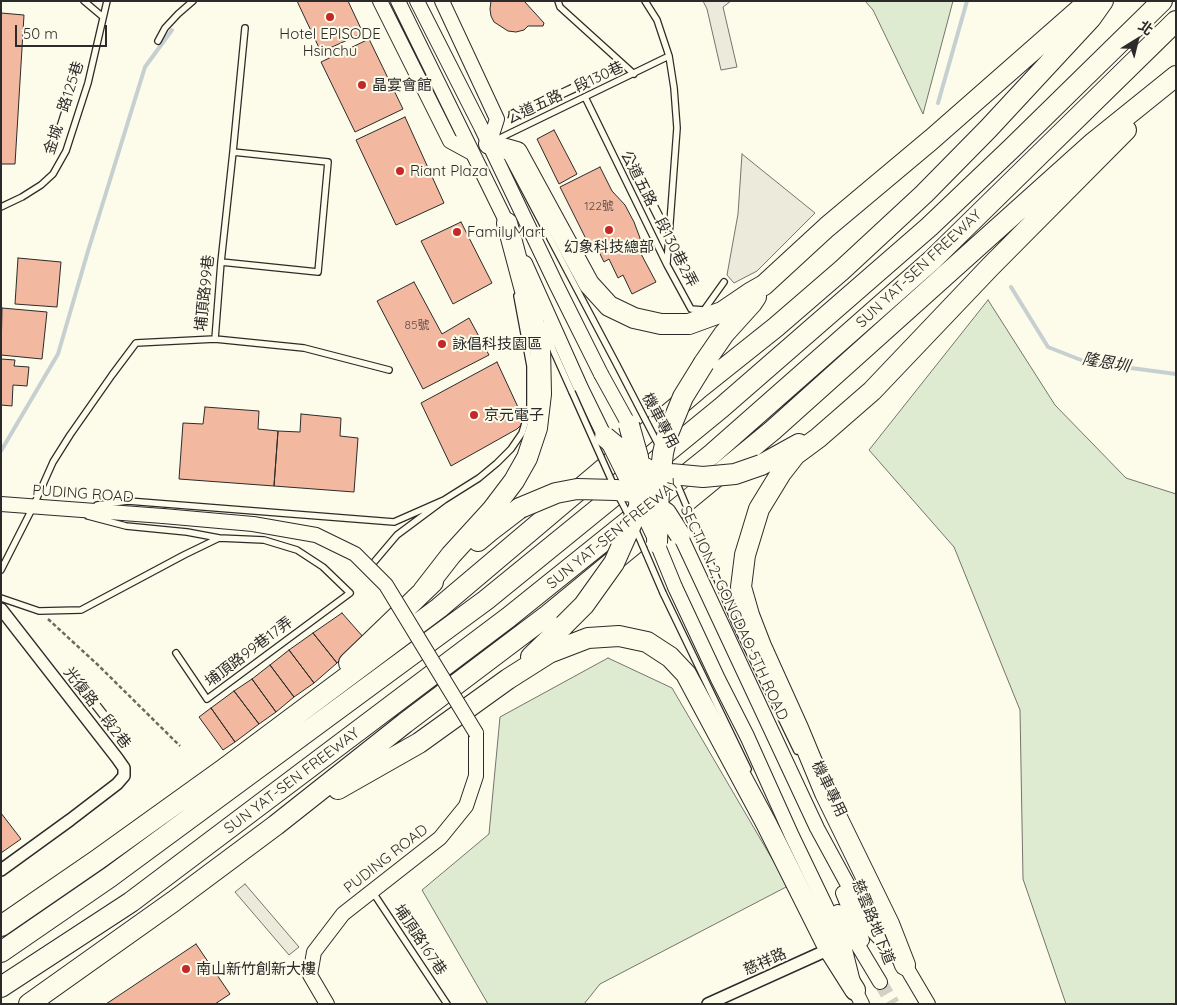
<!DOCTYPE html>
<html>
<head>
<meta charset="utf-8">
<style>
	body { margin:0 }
	#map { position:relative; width:1177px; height:1005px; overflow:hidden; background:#fdfbea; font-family:Quicksand,"Noto Sans TC",sans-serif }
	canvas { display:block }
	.frame { position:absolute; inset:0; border:2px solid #2b2b2b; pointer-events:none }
	.north { position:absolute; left:1112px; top:15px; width:50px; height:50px; -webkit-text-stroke:4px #fdfbea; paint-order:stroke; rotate:36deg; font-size:14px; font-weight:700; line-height:20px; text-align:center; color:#2b2b2b }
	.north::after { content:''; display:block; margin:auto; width:18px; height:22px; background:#2b2b2b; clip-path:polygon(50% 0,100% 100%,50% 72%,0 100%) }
	.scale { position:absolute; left:15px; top:25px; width:92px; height:22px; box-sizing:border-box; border:2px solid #2b2b2b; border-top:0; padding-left:6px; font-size:15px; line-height:18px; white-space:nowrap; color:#2b2b2b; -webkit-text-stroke:4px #fdfbea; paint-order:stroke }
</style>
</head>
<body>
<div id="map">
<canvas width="1177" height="1005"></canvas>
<div class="frame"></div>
<div class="north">北</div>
<div class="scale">50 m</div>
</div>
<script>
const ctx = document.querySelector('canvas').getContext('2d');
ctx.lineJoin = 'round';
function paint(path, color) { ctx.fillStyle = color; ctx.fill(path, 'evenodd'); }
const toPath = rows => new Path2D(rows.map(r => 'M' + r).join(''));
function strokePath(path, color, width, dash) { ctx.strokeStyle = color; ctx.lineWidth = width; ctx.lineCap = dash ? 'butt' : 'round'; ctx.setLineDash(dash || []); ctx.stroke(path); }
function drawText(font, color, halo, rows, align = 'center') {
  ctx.font = font + ' Quicksand,"Noto Sans TC",sans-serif'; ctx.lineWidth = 4; ctx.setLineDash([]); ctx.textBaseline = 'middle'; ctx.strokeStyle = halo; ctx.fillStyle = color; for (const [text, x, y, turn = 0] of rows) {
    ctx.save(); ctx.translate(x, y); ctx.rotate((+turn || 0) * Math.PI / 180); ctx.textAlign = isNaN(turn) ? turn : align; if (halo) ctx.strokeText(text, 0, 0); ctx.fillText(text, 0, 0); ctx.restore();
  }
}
const green = toPath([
	[865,1,953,1,923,114,873,10,865,1],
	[988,300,1055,405,1126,478,1176,494,1176,1004,1066,1004,1023,879,1020,710,954,547,869,450,988,300],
	[608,658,672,688,788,886,600,984,584,1004,488,1004,422,890,489,834,500,717,608,658]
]);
const parking = toPath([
	[703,1,731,1,723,7,737,67,721,70,707,9,703,1],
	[742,154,815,213,757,271,734,283,727,275,738,214,742,154],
	[245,884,299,947,289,955,235,892,245,884]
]);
const stream = toPath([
	[938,103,967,1],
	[1011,287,1048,347,1086,362,1176,374],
	[1,451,58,354,88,251,145,67,172,30]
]);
const building = toPath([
	[297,1,348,1,363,33,321,52,297,1],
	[491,1,524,1,544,23,543,26,528,26,524,30,516,32,508,31,494,22,491,16,490,9,491,1],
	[1,13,24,15,15,164,1,164,1,13],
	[369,39,403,109,355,132,321,62,369,39],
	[405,117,444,203,396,225,356,140,405,117],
	[554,130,577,174,559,184,537,139,554,130],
	[600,167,612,191,625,205,634,222,640,238,640,252,656,282,632,294,623,275,618,278,609,259,604,262,595,244,590,247,560,187,600,167],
	[461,222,492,283,453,304,421,241,461,222],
	[18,258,61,262,57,307,15,304,18,258],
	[414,282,442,334,469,318,489,355,423,389,377,301,414,282],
	[2,308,47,312,42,359,1,355,2,308],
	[1,359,15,360,14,366,29,367,27,386,13,385,12,406,1,405,1,359],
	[497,362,523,418,521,425,517,429,451,466,421,403,497,362],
	[205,407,259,411,258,429,278,431,274,486,179,479,183,423,203,424,205,407],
	[301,414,341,418,340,436,358,438,354,492,274,486,278,431,300,432,301,414],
	[342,613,364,638,337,663,313,633,342,613],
	[313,633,337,663,314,683,289,650,313,633],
	[289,650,314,683,294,697,270,665,289,650],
	[270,665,294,697,276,712,252,679,270,665],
	[252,679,276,712,259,724,234,691,252,679],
	[234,691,259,724,235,742,211,708,234,691],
	[211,708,235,742,223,750,199,717,211,708],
	[1,813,21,839,1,853,1,813],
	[196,944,230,994,215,1004,106,1004,196,944]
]);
const tertiaryTunnel = toPath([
	[880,982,893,1004]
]);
const path = toPath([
	[48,619,98,665,180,746]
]);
const service = toPath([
	[84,1,103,17],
	[558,1,560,7,634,74],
	[645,1,657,20,669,56,674,88,677,128,667,263],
	[158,41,165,28,178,14,193,1],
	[585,97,667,265,691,309,704,310,724,282],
	[496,140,669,56],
	[504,155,507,157,617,365],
	[1,207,22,197,41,185,53,174,66,151,88,83,107,1],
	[221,262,318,272,328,162,233,152],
	[544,324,554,352,572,392],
	[215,339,304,348,389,370],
	[444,500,479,478,497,463,511,449,522,433,530,407,530,366,517,296],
	[97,505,128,501,394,522,444,500,397,535,369,568],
	[88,516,126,526,187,532,219,538],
	[712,567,735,623,797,751],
	[1,570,33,507,53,462,70,435,112,375,136,343,215,339,221,262,233,152,245,28],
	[663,593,748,769],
	[1,598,39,611,81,610,184,555,219,538,264,540,297,550,323,567,350,593,207,699,176,653],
	[372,891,447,1004]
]);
const minor = toPath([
	[1,609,117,758,124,768,124,776,117,784,70,820,1,870],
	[708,1004,834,947]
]);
const tertiary = toPath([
	[380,1,450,141,472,153],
	[398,1,510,229],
	[417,1,481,127,556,284,601,374],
	[442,1,497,119,489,144],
	[525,263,581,388,605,437],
	[1,504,163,516],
	[680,535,817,828,873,931,905,965,928,1004],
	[675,587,718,679,747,736,792,836,843,942,855,990,862,1004],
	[843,893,862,940],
	[838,912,880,982],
	[327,1004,310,975,314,952,343,914,440,838,466,806,476,776,476,733]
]);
const motorway = toPath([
	[489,144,517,152,589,284,609,306,634,318,661,324,689,324,722,312,750,293,764,285,827,227,932,139,1080,9,1092,1],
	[704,363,724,334,752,303,756,297],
	[655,462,721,408,929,227,1012,148,1162,1],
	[761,465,799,444],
	[478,541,490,531,520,508],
	[423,591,451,555,492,510,514,481,527,458,537,428,541,394,540,347,507,223],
	[531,657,564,625],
	[349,663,433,582],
	[338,789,419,743,508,679,549,653,588,638,619,636,647,642,670,657,686,674,766,823,829,949,855,990],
	[1,926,97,860,224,769,439,608,697,390,776,327,842,270,924,194,988,129,1091,18,1103,1],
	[1,952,110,877,486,600,631,482],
	[905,965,889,924,825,793,798,728,761,646,749,615,741,587,745,555,759,509,781,473,795,455,818,438,872,391,990,267,1126,130],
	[1,987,131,902,509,617,712,454,931,261,1176,21],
	[29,1004,174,901,276,825,405,723,548,615,773,430,1094,142,1176,76]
]);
const serviceBridge = toPath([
	[617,365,659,446],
	[572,392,614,486],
	[675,479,712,567],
	[618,495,630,518],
	[635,528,663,593]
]);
const tertiaryBridge = toPath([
	[601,374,633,432],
	[608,442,625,476,657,543,675,587],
	[163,516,253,524,316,535,355,554,386,585,476,733]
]);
const motorwayBridge = toPath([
	[605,437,639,465,651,471,660,473,703,477,735,474,761,465],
	[520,508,556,493,577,489,616,490,633,492,657,507,666,513,680,535],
	[657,543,659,488,663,453,667,436,683,397,704,363],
	[564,625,584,605,614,563,639,507,640,479,638,457,629,425]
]);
const markers = [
	[330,17,5,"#c62828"],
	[362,85,5,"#c62828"],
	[400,171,5,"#c62828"],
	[609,230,5,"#c62828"],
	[457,232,5,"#c62828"],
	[442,344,5,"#c62828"],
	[474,415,5,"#c62828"],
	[186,969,5,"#c62828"]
];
const numberNames = [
	["122號",599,206],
	["85號",417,325]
];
const poiNames = [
	["Hotel EPISODE",330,34,"center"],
	["Hsinchu",330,51,"center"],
	["晶宴會館",372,85],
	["Riant Plaza",410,171],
	["FamilyMart",467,232],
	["幻象科技總部",609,247,"center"],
	["詠倡科技園區",452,344],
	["京元電子",484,415],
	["南山新竹創新大樓",196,969]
];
const streetNames = [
	["公道五路二段130巷",565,93,-25],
	["金城一路125巷",64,108,-72],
	["公道五路二段130巷2弄",659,219,63],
	["SUN YAT-SEN FREEWAY",919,269,-43],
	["埔頂路99巷",205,293,-84],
	["機車專用",660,421,62],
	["PUDING ROAD",83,494,4],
	["SUN YAT-SEN FREEWAY",613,534,-39],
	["SECTION 2, GONGDAO 5TH ROAD",734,613,65],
	["埔頂路99巷17弄",249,652,-37],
	["光復路二段2巷",97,708,52],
	["SUN YAT-SEN FREEWAY",292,781,-37],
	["機車專用",829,789,64],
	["PUDING ROAD",386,859,-38],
	["慈雲路地下道",873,922,68],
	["埔頂路167巷",420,940,56],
	["慈祥路",765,962,-24]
];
const waterNames = [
	["隆恩圳",1106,363,10]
];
paint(green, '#deebd1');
strokePath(green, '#74746e', 1);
paint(parking, '#eceadb');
strokePath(parking, '#74746e', 1);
strokePath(stream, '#c7d0d0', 4);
paint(building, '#f2b8a0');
strokePath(building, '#2b2b2b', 1);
strokePath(tertiaryTunnel, '#d3d1c4', 14, [14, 7]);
strokePath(service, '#2b2b2b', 8);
strokePath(minor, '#2b2b2b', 14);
strokePath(tertiary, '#2b2b2b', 16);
strokePath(motorway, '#2b2b2b', 22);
strokePath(path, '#6a6964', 2.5, [4, 2.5]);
strokePath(service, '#fdfbea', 5.5);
strokePath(minor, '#fdfbea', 11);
strokePath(tertiary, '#fdfbea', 14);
strokePath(motorway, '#fdfbea', 20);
strokePath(serviceBridge, '#2b2b2b', 8, []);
strokePath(tertiaryBridge, '#2b2b2b', 16, []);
strokePath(motorwayBridge, '#2b2b2b', 22, []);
strokePath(serviceBridge, '#fdfbea', 5.5);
strokePath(tertiaryBridge, '#fdfbea', 14);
strokePath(motorwayBridge, '#fdfbea', 20);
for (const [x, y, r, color] of markers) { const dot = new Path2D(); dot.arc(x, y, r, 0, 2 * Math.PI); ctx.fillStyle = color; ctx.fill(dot); strokePath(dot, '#fdfbea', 2); }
drawText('12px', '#5d4e48', null, numberNames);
drawText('15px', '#2b2b2b', '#fdfbea', poiNames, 'left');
drawText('15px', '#2b2b2b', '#fdfbea', streetNames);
drawText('italic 16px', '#2b2b2b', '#fdfbea', waterNames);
</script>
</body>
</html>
